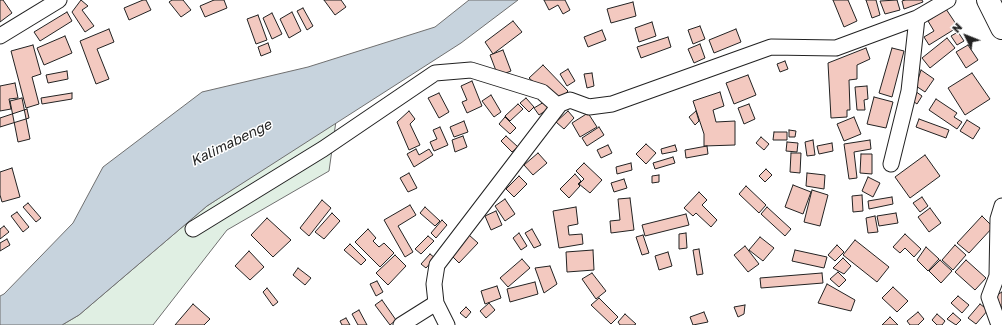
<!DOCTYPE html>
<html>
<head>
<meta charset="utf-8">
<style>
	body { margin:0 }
	#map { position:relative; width:1002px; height:325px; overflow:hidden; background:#fff; font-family:"Golos Text",sans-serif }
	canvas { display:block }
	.north { position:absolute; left:946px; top:16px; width:40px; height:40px; -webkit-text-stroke:3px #fff; paint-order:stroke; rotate:313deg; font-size:11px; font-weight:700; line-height:16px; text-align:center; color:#222 }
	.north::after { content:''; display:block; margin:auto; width:14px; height:18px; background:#222; clip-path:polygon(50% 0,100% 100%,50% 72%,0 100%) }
</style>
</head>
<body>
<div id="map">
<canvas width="1002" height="325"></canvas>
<div class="north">N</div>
</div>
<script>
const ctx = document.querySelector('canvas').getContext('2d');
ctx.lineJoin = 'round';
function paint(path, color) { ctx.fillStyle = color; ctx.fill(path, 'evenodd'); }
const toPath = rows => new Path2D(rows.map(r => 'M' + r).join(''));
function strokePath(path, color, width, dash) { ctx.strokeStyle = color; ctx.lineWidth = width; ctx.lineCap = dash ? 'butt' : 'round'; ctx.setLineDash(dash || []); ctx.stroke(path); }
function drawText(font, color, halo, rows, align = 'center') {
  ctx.font = font + ' "Golos Text",sans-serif'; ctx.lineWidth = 3; ctx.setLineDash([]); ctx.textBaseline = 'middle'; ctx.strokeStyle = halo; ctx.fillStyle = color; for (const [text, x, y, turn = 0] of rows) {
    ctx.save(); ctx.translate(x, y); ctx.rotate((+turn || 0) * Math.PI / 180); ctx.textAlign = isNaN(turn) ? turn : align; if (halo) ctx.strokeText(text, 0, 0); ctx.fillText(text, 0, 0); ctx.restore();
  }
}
const green = toPath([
	[336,121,329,171,227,230,153,325,62,325,79,315,207,206,336,121]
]);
const water = toPath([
	[469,0,518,0,461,43,207,206,79,315,62,325,0,325,0,296,4,294,73,223,103,167,202,92,308,67,435,27,469,0]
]);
const building = toPath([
	[0,0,3,0,12,13,0,22,0,0],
	[81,0,88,6,82,10,94,26,85,32,72,12,81,0],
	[143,0,146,0,151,10,129,20,124,8,143,0],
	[172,0,183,0,191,10,181,17,169,2,172,0],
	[214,0,224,0,227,8,205,17,200,6,214,0],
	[324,0,341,0,346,7,335,15,324,0],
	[544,0,565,0,570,10,563,14,558,5,549,10,544,0],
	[833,0,848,0,857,21,844,27,833,0],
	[866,0,876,0,880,15,872,18,866,0],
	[897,0,900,10,885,14,880,1,897,0],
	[905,0,922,0,923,2,904,9,902,1,905,0],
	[633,2,636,16,611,23,607,9,633,2],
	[303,8,313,26,307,30,297,11,303,8],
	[946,9,958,27,929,45,924,37,934,31,928,21,946,9],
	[67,12,72,21,40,41,34,32,67,12],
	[292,12,301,31,289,38,280,19,292,12],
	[272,13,282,34,272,39,263,18,272,13],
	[258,15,267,40,256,44,247,19,258,15],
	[513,21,522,32,493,54,485,42,513,21],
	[652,22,656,36,639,42,635,28,652,22],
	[700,26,705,39,693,44,688,30,700,26],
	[109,29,114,42,97,49,109,79,96,84,80,41,109,29],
	[736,29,741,42,714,53,709,40,736,29],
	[602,30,606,40,588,47,584,37,602,30],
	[958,32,964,41,957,45,951,36,958,32],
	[65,36,72,53,44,65,37,48,65,36],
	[668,37,671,47,641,58,637,47,668,37],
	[947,38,955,48,930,68,922,58,947,38],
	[268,43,271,52,261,56,258,47,268,43],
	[700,44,705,58,694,63,688,49,700,44],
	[33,45,41,74,32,77,39,104,26,108,11,51,33,45],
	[968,45,978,60,966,68,956,52,968,45],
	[866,48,870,59,857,65,857,79,849,80,850,110,847,110,847,117,831,118,828,63,866,48],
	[892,48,904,51,892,97,879,93,892,48],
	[503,50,511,71,498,76,490,55,503,50],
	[785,61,788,69,780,72,777,64,785,61],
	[543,65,568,91,557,102,529,78,543,65],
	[568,69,575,81,567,86,560,74,568,69],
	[921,70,934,79,925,92,916,86,921,70],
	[67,71,68,79,48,83,46,75,67,71],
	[592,73,594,86,587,88,584,74,592,73],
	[972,73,990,99,965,115,948,88,972,73],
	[748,75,756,95,734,104,726,83,748,75],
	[472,81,482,106,467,113,462,102,467,100,461,86,472,81],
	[15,83,18,98,9,99,11,109,0,111,0,86,15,83],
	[867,86,868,99,864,100,865,110,857,110,855,87,867,86],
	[915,91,922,96,917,104,910,99,915,91],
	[720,92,724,106,713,110,716,122,735,121,735,145,704,146,704,134,693,101,720,92],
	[72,93,72,99,42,104,41,98,72,93],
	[439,93,449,112,439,118,428,98,439,93],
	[491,95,501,112,494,117,482,101,491,95],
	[874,97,893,102,886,128,867,124,874,97],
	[22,98,30,139,18,142,10,101,22,98],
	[526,98,534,107,529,112,520,103,526,98],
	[549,99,553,106,539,115,534,108,549,99],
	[936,99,957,113,954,117,962,122,957,129,929,110,936,99],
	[518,104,523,109,510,121,505,116,518,104],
	[749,104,755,119,744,124,738,108,749,104],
	[27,109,29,118,0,127,0,118,27,109],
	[409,111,415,119,410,124,420,145,409,150,397,122,409,111],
	[568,111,574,118,564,129,556,122,568,111],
	[696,111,699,121,695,125,689,117,696,111],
	[588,113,597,127,580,137,572,123,588,113],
	[505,117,516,128,510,134,499,124,505,117],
	[854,117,861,134,844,141,837,124,854,117],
	[919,119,949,130,946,138,916,127,919,119],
	[967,120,980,128,973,139,960,131,967,120],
	[464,121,468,132,454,137,450,127,464,121],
	[440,127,448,145,434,151,430,142,437,139,433,130,440,127],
	[599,127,604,135,587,146,582,138,599,127],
	[789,130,796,131,795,137,789,137,789,130],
	[774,132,787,132,787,140,773,140,774,132],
	[463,136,467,147,455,152,452,140,463,136],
	[506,136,518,147,512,152,501,141,506,136],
	[761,137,769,144,764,150,756,143,761,137],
	[813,140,815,155,807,156,805,142,813,140],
	[870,140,871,149,854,152,857,178,849,179,844,144,870,140],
	[787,142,798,143,797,152,786,151,787,142],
	[832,143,833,151,819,154,817,146,832,143],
	[646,144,656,153,646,164,636,154,646,144],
	[608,145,612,153,601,158,597,150,608,145],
	[675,145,677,151,662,154,661,149,675,145],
	[707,146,708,154,686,158,685,150,707,146],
	[416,149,419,155,429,149,433,155,414,167,407,154,416,149],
	[538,153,547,163,533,175,524,165,538,153],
	[791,153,801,153,800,173,790,172,791,153],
	[861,154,872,154,872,174,860,173,861,154],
	[925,155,940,176,910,198,895,177,925,155],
	[673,157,675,163,655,169,653,163,673,157],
	[584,163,602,180,590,193,579,184,584,179,576,171,584,163],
	[631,163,632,170,617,174,616,167,631,163],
	[12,168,20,197,2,202,0,195,0,172,12,168],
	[766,169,772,175,765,182,759,176,766,169],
	[409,173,417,188,408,192,400,178,409,173],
	[807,173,825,175,824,189,806,186,807,173],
	[575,174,581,181,578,184,580,186,569,198,560,189,575,174],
	[659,175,659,182,652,183,652,176,659,175],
	[519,176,527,184,514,197,506,189,519,176],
	[868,177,880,183,873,197,862,191,868,177],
	[624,179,627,188,614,192,611,183,624,179],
	[793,185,811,192,803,214,785,207,793,185],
	[746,186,766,205,759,213,739,194,746,186],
	[812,190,828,195,820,226,804,222,812,190],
	[699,192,707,200,702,205,717,220,711,227,696,213,693,216,684,208,699,192],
	[862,195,863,211,853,212,852,196,862,195],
	[892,197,893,204,869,209,868,201,892,197],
	[922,197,928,206,920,212,913,203,922,197],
	[630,198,634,230,611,233,610,221,620,220,618,199,630,198],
	[505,199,515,214,505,221,495,206,505,199],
	[322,200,331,208,309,236,300,228,322,200],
	[28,203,41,218,36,222,23,207,28,203],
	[410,205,416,215,398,226,413,252,405,257,384,220,410,205],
	[425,207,440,221,435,226,420,213,425,207],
	[576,207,578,224,568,226,569,235,582,234,583,244,559,248,553,211,576,207],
	[767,207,791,229,785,236,761,214,767,207],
	[930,208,941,223,929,232,918,217,930,208],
	[496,211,502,225,491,230,485,216,496,211],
	[17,212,29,227,23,232,11,216,17,212],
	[332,213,340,221,324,239,315,232,332,213],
	[896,213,898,223,879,226,877,216,896,213],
	[686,214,689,225,645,236,642,225,686,214],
	[875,216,878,232,868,233,866,218,875,216],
	[982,216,993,227,969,253,957,243,982,216],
	[267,218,291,240,273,257,251,235,267,218],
	[442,220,447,225,436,238,431,233,442,220],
	[4,226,9,232,0,239,0,229,4,226],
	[368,229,376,238,373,241,379,247,384,243,394,253,380,267,355,242,368,229],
	[532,229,541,245,534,248,525,233,532,229],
	[519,233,527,246,521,250,513,238,519,233],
	[686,233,687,248,679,249,679,234,686,233],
	[905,234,921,249,914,257,905,248,900,253,893,247,905,234],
	[469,235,478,243,459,263,450,254,469,235],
	[643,235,649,253,642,255,636,237,643,235],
	[428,236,434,241,421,254,415,249,428,236],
	[760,237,774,248,763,261,749,250,760,237],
	[7,239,10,245,0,251,0,243,7,239],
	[855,240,889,267,877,282,843,255,855,240],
	[350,244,366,260,361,265,344,250,350,244],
	[837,245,844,252,835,261,828,255,837,245],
	[955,245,966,255,953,270,942,260,955,245],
	[745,246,759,264,748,272,734,255,745,246],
	[926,247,939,259,928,271,917,260,926,247],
	[699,249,703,274,697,275,693,250,699,249],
	[593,250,594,270,567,272,566,252,593,250],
	[795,250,827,257,824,268,792,261,795,250],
	[249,251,264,267,250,280,235,266,249,251],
	[668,252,672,266,659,270,655,256,668,252],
	[430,254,435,258,426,268,421,264,430,254],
	[395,255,406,266,388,285,376,273,395,255],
	[843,258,851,266,844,274,833,268,843,258],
	[522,259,530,268,508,287,500,278,522,259],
	[940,260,952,271,941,283,929,271,940,260],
	[966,260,986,278,975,290,955,272,966,260],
	[550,266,557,284,544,293,535,268,550,266],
	[298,268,311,278,305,285,293,275,298,268],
	[838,272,846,280,839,287,830,279,838,272],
	[592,273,606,291,596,299,582,279,592,273],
	[822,273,823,283,761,288,760,278,822,273],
	[377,281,383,292,376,296,370,284,377,281],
	[535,282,538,294,510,302,507,289,535,282],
	[827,284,855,300,851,311,818,303,827,284],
	[497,286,501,298,485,304,481,291,497,286],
	[893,287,908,301,897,312,882,298,893,287],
	[267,288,278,302,273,306,263,292,267,288],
	[1002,292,1002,308,995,296,1002,292],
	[958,296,969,305,962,313,951,303,958,296],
	[599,298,618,317,611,324,591,305,599,298],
	[382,300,396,320,390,325,375,305,382,300],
	[489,303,495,310,486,318,480,311,489,303],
	[193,304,210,319,204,325,175,325,193,304],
	[980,304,988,310,976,324,968,318,980,304],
	[745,305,744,314,738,317,734,307,745,305],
	[466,307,471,312,466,318,460,313,466,307],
	[359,310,367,325,358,325,352,314,359,310],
	[704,312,708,322,693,325,690,317,704,312],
	[918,312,924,319,918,325,910,325,907,321,918,312],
	[953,313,961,320,956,325,947,319,953,313],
	[625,314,636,324,634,325,620,325,618,322,625,314],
	[937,314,945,321,942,325,937,325,932,320,937,314],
	[890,317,898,325,882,325,890,317],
	[346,318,350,325,342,325,340,321,346,318]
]);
const street = toPath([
	[0,36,59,0],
	[891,164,909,91,917,18],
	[193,229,323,149,435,73,471,70,542,92,558,106],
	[401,325,436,303],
	[447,325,436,303,434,284,437,265,560,104,570,100,589,107,612,104,771,47,836,48,917,18,948,0],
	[999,325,989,297,997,276,998,219,1002,206]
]);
const highway = toPath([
	[988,0,1002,28]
]);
const waterNames = [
	["Kalimabenge",231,143,-26]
];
paint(green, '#e0efe3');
strokePath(green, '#6f6f6f', 1);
paint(water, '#c7d3dd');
strokePath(water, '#6f6f6f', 1);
paint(building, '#f3c9c0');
strokePath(building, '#222', 1);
strokePath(street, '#222', 17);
strokePath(highway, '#222', 24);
strokePath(street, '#fff', 15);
strokePath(highway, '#fff', 22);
drawText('italic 14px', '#222', '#fff', waterNames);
</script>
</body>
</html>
